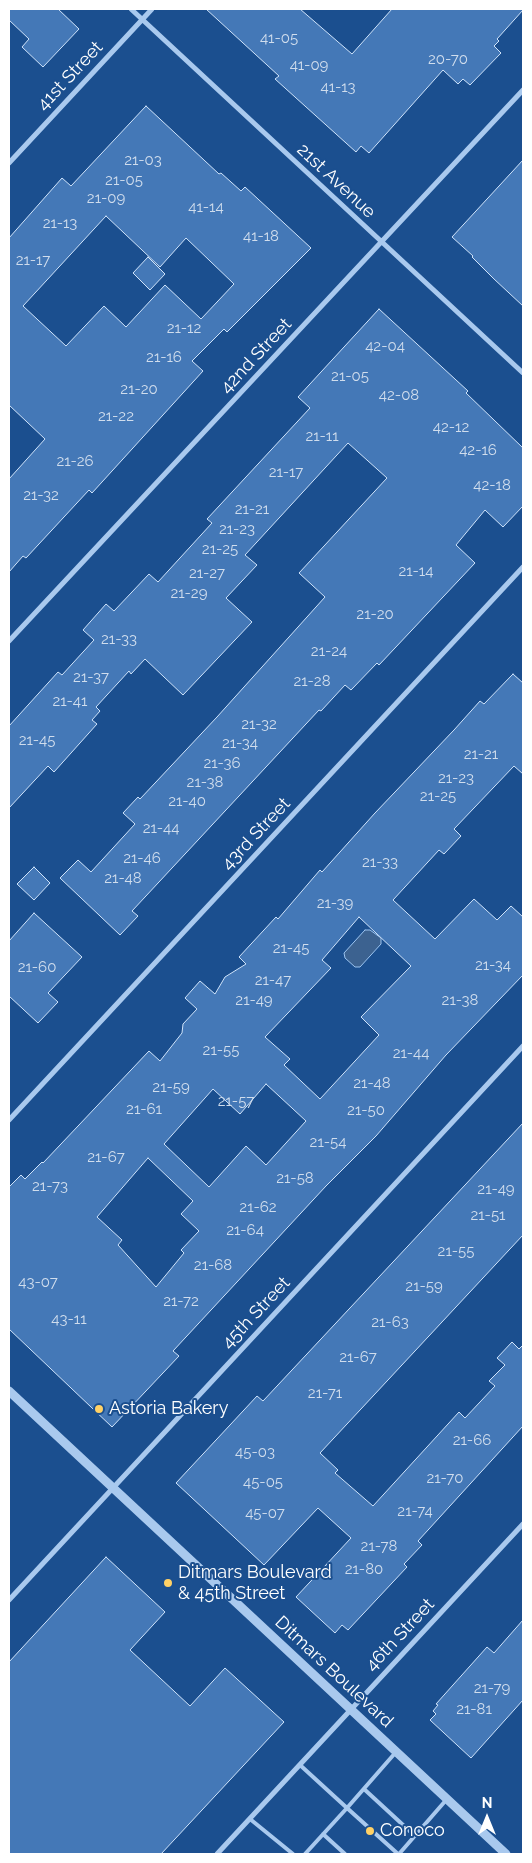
<!DOCTYPE html>
<html>
<head>
<meta charset="utf-8">
<style>
	body { margin:0 }
	#map { position:relative; width:532px; height:1863px; overflow:hidden; background:#1b4f8f; font-family:Raleway,sans-serif }
	canvas { display:block }
	.frame { position:absolute; inset:0; border:10px solid #fff; pointer-events:none }
	.north { position:absolute; left:462px; top:1793px; width:50px; height:50px; -webkit-text-stroke:4px #1b4f8f; paint-order:stroke; rotate:0deg; font-size:14px; font-weight:700; line-height:20px; text-align:center; color:#fff }
	.north::after { content:''; display:block; margin:auto; width:18px; height:22px; background:#fff; clip-path:polygon(50% 0,100% 100%,50% 72%,0 100%) }
</style>
</head>
<body>
<div id="map">
<canvas width="532" height="1863"></canvas>
<div class="frame"></div>
<div class="north">N</div>
</div>
<script>
const ctx = document.querySelector('canvas').getContext('2d');
ctx.lineJoin = 'round';
function paint(path, color) { ctx.fillStyle = color; ctx.fill(path, 'evenodd'); }
const toPath = rows => new Path2D(rows.map(r => 'M' + r).join(''));
function strokePath(path, color, width, dash) { ctx.strokeStyle = color; ctx.lineWidth = width; ctx.lineCap = dash ? 'butt' : 'round'; ctx.setLineDash(dash || []); ctx.stroke(path); }
function drawText(font, color, halo, rows, align = 'center') {
  ctx.font = font + ' Raleway,sans-serif'; ctx.lineWidth = 4; ctx.setLineDash([]); ctx.textBaseline = 'middle'; ctx.strokeStyle = halo; ctx.fillStyle = color; for (const [text, x, y, turn = 0] of rows) {
    ctx.save(); ctx.translate(x, y); ctx.rotate((+turn || 0) * Math.PI / 180); ctx.textAlign = isNaN(turn) ? turn : align; if (halo) ctx.strokeText(text, 0, 0); ctx.fillText(text, 0, 0); ctx.restore();
  }
}
const water = toPath([
	[365,930,370,930,381,938,381,944,360,967,355,967,345,958,344,953,365,930]
]);
const building = toPath([
	[9,9,58,9,79,29,43,67,22,47,29,39,9,20,9,9],
	[206,9,300,9,352,54,392,9,523,9,523,10,497,39,499,41,494,46,501,53,470,85,463,79,458,84,443,70,369,153,361,146,356,152,275,79,279,76,206,9],
	[146,106,219,174,221,173,241,191,245,187,311,248,227,332,224,329,192,361,203,371,92,493,89,490,26,558,23,556,9,572,9,479,45,439,9,405,9,238,62,178,71,186,146,106],
	[106,216,160,267,186,238,234,284,201,319,165,285,126,327,104,306,66,346,23,306,106,216],
	[523,160,523,306,494,279,472,257,473,256,452,237,523,160],
	[148,257,165,274,150,290,133,273,148,257],
	[379,309,468,391,466,393,523,448,523,506,503,527,485,510,456,545,475,563,379,665,377,663,351,690,345,685,321,711,319,710,132,911,138,916,120,935,60,878,78,860,91,872,135,824,123,813,138,797,140,799,217,717,325,597,299,573,387,478,348,443,245,555,257,565,226,598,252,622,183,695,145,659,131,674,129,671,96,707,100,711,92,720,97,724,54,772,48,766,9,808,9,726,58,672,62,675,94,640,83,630,106,604,114,611,149,574,158,582,212,523,207,519,310,408,298,397,379,309],
	[513,674,523,683,523,774,514,766,454,829,461,836,444,854,439,850,393,900,435,939,474,899,497,920,511,906,523,917,523,975,446,1055,376,1136,326,1186,173,1351,179,1356,112,1427,9,1329,9,1187,21,1175,25,1179,42,1162,43,1163,149,1051,160,1061,182,1033,183,1024,197,1009,185,998,200,981,215,994,225,977,246,964,239,957,276,917,278,919,320,870,322,872,375,813,454,730,480,701,484,704,513,674],
	[359,917,411,966,361,1017,379,1035,320,1099,284,1065,290,1059,265,1037,331,968,322,960,359,917],
	[266,1084,306,1121,266,1165,246,1146,209,1187,164,1144,213,1089,240,1114,266,1084],
	[148,1158,193,1201,181,1214,199,1231,181,1250,184,1253,156,1287,118,1245,122,1240,97,1217,148,1158],
	[34,867,50,883,34,900,17,884,34,867],
	[34,913,82,957,48,993,58,1002,38,1023,9,996,9,941,34,913],
	[523,1123,523,1235,320,1453,338,1470,335,1473,373,1506,459,1412,465,1418,495,1386,489,1381,505,1365,497,1358,512,1342,519,1349,523,1345,523,1426,418,1541,422,1545,404,1564,407,1567,348,1630,342,1625,335,1633,296,1597,351,1538,318,1508,264,1565,176,1483,257,1396,263,1401,523,1123],
	[106,1557,165,1612,130,1650,190,1706,225,1668,284,1722,161,1854,9,1854,9,1662,106,1557],
	[523,1620,523,1700,471,1758,430,1720,436,1714,433,1711,438,1705,436,1704,487,1647,494,1653,523,1620]
]);
const service = toPath([
	[396,1752,347,1808,398,1854],
	[300,1765,347,1808,305,1854],
	[364,1789,415,1836],
	[250,1819,293,1854],
	[323,1834,345,1854],
	[399,1854,447,1799]
]);
const minor = toPath([
	[131,9,523,373],
	[9,163,152,9],
	[9,641,523,90],
	[9,1120,523,567],
	[9,1600,523,1046],
	[217,1854,523,1524]
]);
const tertiary = toPath([
	[9,1391,506,1854]
]);
const markers = [
	[99,1409,5,"#ffd166"],
	[168,1583,5,"#ffd166"],
	[370,1831,5,"#ffd166"]
];
const numberNames = [
	["41-05",279,38],
	["20-70",448,59],
	["41-09",309,65],
	["41-13",338,87],
	["21-03",143,160],
	["21-05",124,180],
	["21-09",106,198],
	["41-14",206,207],
	["21-13",60,223],
	["41-18",261,236],
	["21-17",33,260],
	["21-12",184,328],
	["42-04",385,346],
	["21-16",164,357],
	["21-05",350,376],
	["21-20",139,389],
	["42-08",399,395],
	["21-22",116,416],
	["42-12",451,427],
	["21-11",322,436],
	["42-16",478,450],
	["21-26",75,461],
	["21-17",286,472],
	["42-18",492,485],
	["21-32",41,495],
	["21-21",252,509],
	["21-23",237,529],
	["21-25",220,549],
	["21-14",416,571],
	["21-27",207,573],
	["21-29",189,593],
	["21-20",375,614],
	["21-33",119,639],
	["21-24",329,651],
	["21-37",91,677],
	["21-28",312,681],
	["21-41",70,701],
	["21-32",259,724],
	["21-45",37,740],
	["21-34",240,743],
	["21-21",481,754],
	["21-36",222,763],
	["21-23",456,778],
	["21-38",205,782],
	["21-25",438,796],
	["21-40",187,801],
	["21-44",161,828],
	["21-46",142,858],
	["21-33",380,862],
	["21-48",123,878],
	["21-39",335,903],
	["21-45",291,948],
	["21-34",493,965],
	["21-60",37,967],
	["21-47",273,980],
	["21-49",254,1000],
	["21-38",460,1000],
	["21-55",221,1050],
	["21-44",411,1053],
	["21-48",372,1083],
	["21-59",171,1087],
	["21-57",236,1101],
	["21-61",144,1109],
	["21-50",366,1110],
	["21-54",328,1142],
	["21-67",106,1157],
	["21-58",295,1178],
	["21-73",50,1186],
	["21-49",496,1189],
	["21-62",258,1207],
	["21-51",488,1215],
	["21-64",245,1230],
	["21-55",456,1251],
	["21-68",213,1265],
	["43-07",38,1282],
	["21-59",424,1286],
	["21-72",181,1301],
	["43-11",69,1319],
	["21-63",390,1322],
	["21-67",358,1357],
	["21-71",325,1393],
	["21-66",472,1440],
	["45-03",255,1452],
	["21-70",445,1478],
	["45-05",263,1482],
	["21-74",415,1511],
	["45-07",265,1513],
	["21-78",379,1546],
	["21-80",364,1569],
	["21-79",492,1688],
	["21-81",474,1709]
];
const streetNames = [
	["41st Street",70,76,-47],
	["21st Avenue",336,181,43],
	["42nd Street",256,356,-47],
	["43rd Street",256,834,-47],
	["45th Street",256,1313,-47],
	["46th Street",400,1635,-47],
	["Ditmars Boulevard",334,1672,43]
];
const poiNames = [
	["Astoria Bakery",109,1409],
	["Ditmars Boulevard",178,1573],
	["& 45th Street",178,1594],
	["Conoco",380,1831]
];
paint(water, '#3c6290');
strokePath(water, '#9cc4f0', 1);
paint(building, '#4478b7');
strokePath(building, '#cfe3fa', 1);
strokePath(service, '#a9c9ee', 4);
strokePath(minor, '#a9c9ee', 5);
strokePath(tertiary, '#a9c9ee', 9);
for (const [x, y, r, color] of markers) { const dot = new Path2D(); dot.arc(x, y, r, 0, 2 * Math.PI); ctx.fillStyle = color; ctx.fill(dot); strokePath(dot, '#1b4f8f', 2); }
drawText('15px', '#d0dded', null, numberNames);
drawText('18px', '#fff', '#1b4f8f', streetNames);
drawText('18px', '#fff', '#1b4f8f', poiNames, 'left');
</script>
</body>
</html>
